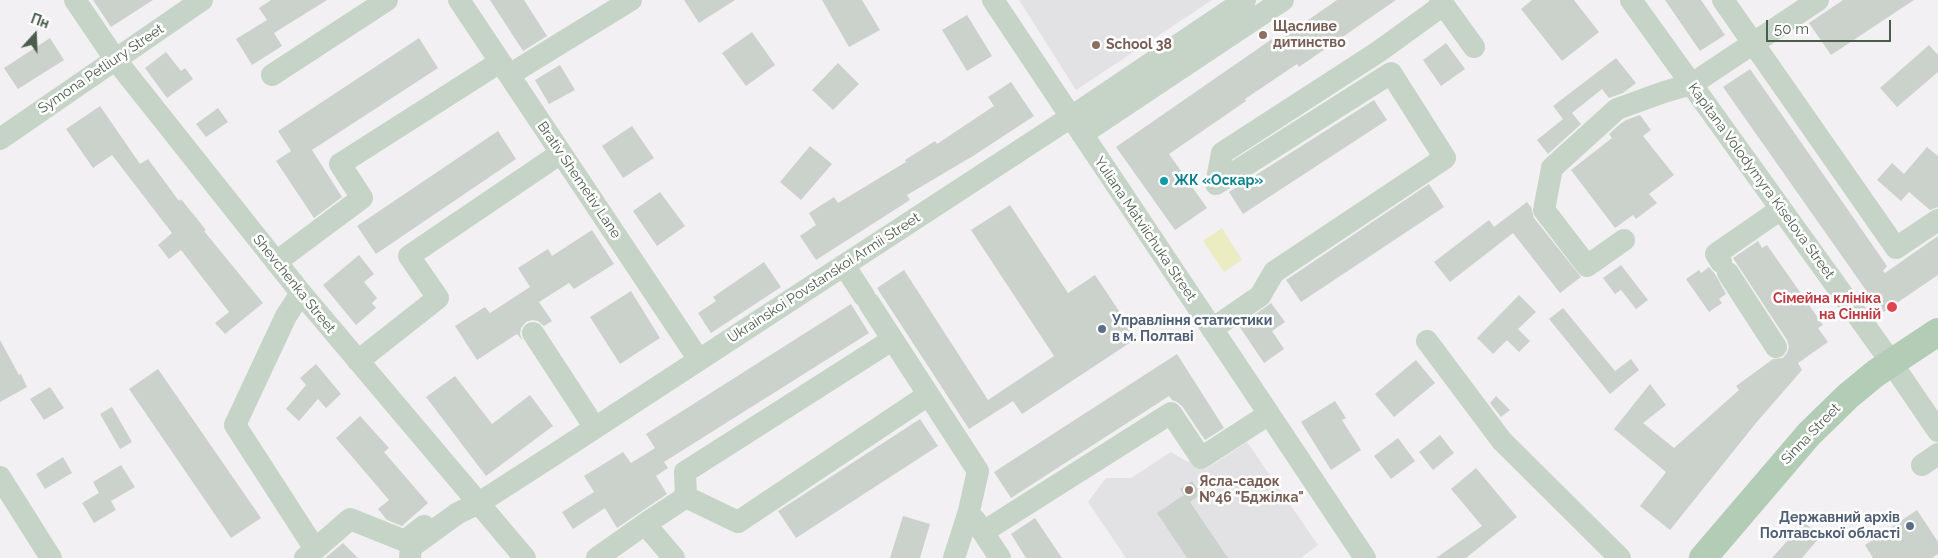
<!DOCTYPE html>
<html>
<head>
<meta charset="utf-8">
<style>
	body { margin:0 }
	#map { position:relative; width:1938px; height:558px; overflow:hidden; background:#f2f0f2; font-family:Raleway,sans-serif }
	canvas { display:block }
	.north { position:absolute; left:10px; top:10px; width:50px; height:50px; -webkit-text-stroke:4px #fff; paint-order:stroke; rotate:20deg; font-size:14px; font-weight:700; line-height:20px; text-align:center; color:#4a5c4b }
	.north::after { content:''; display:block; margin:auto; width:18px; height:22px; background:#4a5c4b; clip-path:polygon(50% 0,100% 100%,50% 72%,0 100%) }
	.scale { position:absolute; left:1766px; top:20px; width:125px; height:22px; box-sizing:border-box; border:2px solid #4a5c4b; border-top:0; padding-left:6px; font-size:15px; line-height:18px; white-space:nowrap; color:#4a5c4b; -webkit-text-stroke:4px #fff; paint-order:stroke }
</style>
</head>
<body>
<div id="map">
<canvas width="1938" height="558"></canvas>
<div class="north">Пн</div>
<div class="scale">50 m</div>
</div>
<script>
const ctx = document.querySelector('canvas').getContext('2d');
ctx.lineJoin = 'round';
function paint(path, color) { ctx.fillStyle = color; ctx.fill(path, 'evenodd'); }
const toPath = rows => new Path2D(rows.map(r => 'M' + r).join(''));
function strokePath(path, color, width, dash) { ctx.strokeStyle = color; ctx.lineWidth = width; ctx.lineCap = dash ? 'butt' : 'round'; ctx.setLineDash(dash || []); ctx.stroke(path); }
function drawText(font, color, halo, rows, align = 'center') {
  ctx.font = font + ' Raleway,sans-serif'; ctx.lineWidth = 5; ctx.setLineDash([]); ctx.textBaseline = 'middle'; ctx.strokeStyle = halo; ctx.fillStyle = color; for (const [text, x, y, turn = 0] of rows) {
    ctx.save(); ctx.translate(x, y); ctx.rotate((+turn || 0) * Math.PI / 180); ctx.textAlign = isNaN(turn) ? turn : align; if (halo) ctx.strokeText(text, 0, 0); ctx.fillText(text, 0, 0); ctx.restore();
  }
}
const education = toPath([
	[1019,0,1212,0,1076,90],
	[1247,442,1318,545,1301,558,1126,558,1088,502,1106,478,1131,478,1171,452,1186,461,1197,463,1206,469]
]);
const green = toPath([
	[1222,228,1242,260,1224,272,1203,241]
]);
const building = toPath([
	[93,0,153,0,111,27],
	[271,0,327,0,274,33,282,46,252,65,236,39,267,20,259,8],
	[490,0,524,0,547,36,523,51],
	[684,0,735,0,699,23],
	[822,0,862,0,880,30,849,47],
	[1337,0,1396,0,1299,67,1297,64,1245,99,1246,101,1169,154,1207,208,1175,230,1116,147,1272,39,1275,43],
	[1532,0,1574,0,1599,32,1562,61,1521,9],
	[1665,0,1701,0,1725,35,1700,51],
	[1843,0,1914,0,1831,55,1809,23],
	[967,15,992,56,967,71,942,30],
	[752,32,775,65,746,86,722,53],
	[50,38,64,60,18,89,4,68],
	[419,38,438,68,312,150,342,197,314,218,276,161,291,151,278,131],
	[1446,43,1465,69,1441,86,1423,60],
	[1929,45,1938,55,1938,72,1897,107,1880,88],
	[166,52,181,71,185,68,193,79,167,98,145,68],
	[1616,58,1636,83,1623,93,1609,98,1602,89,1572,113,1581,124,1548,154,1537,140,1563,119,1553,106],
	[838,63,859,84,833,110,812,90],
	[560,65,575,90,549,104,535,80],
	[1750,69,1887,266,1883,271,1885,273,1938,236,1938,275,1882,313,1723,87],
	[1011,82,1034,116,973,156,907,195,910,200,816,260,800,236,816,225,809,213,834,197,838,203,906,162,905,160,935,141,937,144,994,106,988,97],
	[1374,100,1387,120,1243,214,1229,192],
	[100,106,140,164,148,159,179,201,181,199,206,230,204,231,263,303,225,334,215,323,229,312,181,250,169,259,158,245,172,233,112,155,93,168,66,129],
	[218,108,228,122,206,137,196,124],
	[1640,115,1651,130,1643,136,1674,175,1649,194,1657,203,1636,219,1633,215,1615,228,1571,170,1612,138,1609,134,1619,125,1626,120],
	[632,126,654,158,623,178,602,146],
	[498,131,516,159,376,254,357,226],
	[810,146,832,164,801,200,780,182],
	[1927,147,1938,156,1938,207,1930,210,1909,192,1901,201,1877,180,1892,163,1904,174],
	[1429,184,1444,207,1301,302,1286,280],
	[660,192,685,226,657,246,633,211],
	[1527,202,1531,207,1534,218,1581,277,1560,293,1513,233,1450,282,1434,262,1489,220,1494,227],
	[1010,205,1068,293,1095,275,1137,338,1022,414,1013,401,969,429,877,288,904,270,988,400,1054,356,971,230],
	[592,230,614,264,574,289,569,283,539,302,552,321,544,326,538,321,532,320,526,322,521,328,520,334,522,340,517,334,477,360,455,326,485,307,490,313,530,287,518,268,548,249,552,256],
	[1758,241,1762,248,1767,245,1823,325,1818,328,1828,342,1798,363,1802,370,1756,423,1670,530,1640,506,1666,472,1614,429,1650,384,1666,405,1643,423,1674,448,1739,390,1736,386,1773,359,1783,358,1787,353,1789,347,1787,340,1733,258],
	[359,255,374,274,364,282,377,298,372,303,376,308,356,325,323,285],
	[764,262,781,287,711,333,698,313,716,301,713,297],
	[1621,265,1648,300,1636,309,1621,290,1615,294,1603,278],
	[1709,267,1715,274,1726,294,1719,299,1722,303,1709,312,1686,279,1699,270,1701,273],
	[631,291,660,338,620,364,590,317],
	[1519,295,1536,312,1518,329,1530,341,1519,352,1507,340,1493,354,1477,338],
	[1271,303,1285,322,1272,331,1284,349,1264,363,1239,326],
	[851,304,869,333,664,462,668,468,656,476,667,494,617,528,605,508,573,529,562,512,594,492,584,476,623,452,631,463,655,448,646,434],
	[1563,308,1615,371,1631,359,1639,370,1610,394,1549,319],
	[0,340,19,375,21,374,27,387,0,402],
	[1177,354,1224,428,1205,440,1182,406,1177,402,1172,400,1169,396,1011,498,994,472],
	[1416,360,1435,383,1394,417,1375,394],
	[316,364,341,394,326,408,318,399,299,421,286,409,306,385,300,378],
	[158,369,261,518,231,538,129,389],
	[455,376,492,424,530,395,553,426,486,476,426,397],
	[50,387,64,408,44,420,30,399],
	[1496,396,1510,410,1501,417,1490,403],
	[1335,401,1346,418,1342,420,1361,450,1331,470,1301,422],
	[112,407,132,442,120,449,100,414],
	[360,416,389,448,384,452,428,503,402,526,387,520,378,509,389,500,336,438],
	[920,419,938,446,796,538,778,511],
	[1440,435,1454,453,1433,470,1419,452],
	[1398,438,1415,461,1391,479,1374,456],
	[63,457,72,473,45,489,36,474],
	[121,465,135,487,111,501,116,510,94,523,82,503,99,493,93,482],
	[1476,468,1517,517,1466,558,1436,558,1482,526,1451,489],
	[1192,481,1201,494,1190,502,1228,558,1187,558,1157,513,1184,495,1180,489],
	[1917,510,1938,542,1938,554,1932,558,1873,558,1865,545],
	[903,516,930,524,920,558,890,558],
	[1035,518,1062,558,1026,558,1011,534],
	[1804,522,1820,537,1802,558,1772,558],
	[343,543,358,558,325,558]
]);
const minor = toPath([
	[75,0,115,59,301,293,525,558],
	[459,0,699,360],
	[993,0,1365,558],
	[1440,0,1474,47],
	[1631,0,1891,362,1938,431],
	[1723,0,1896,248,1938,220],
	[272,75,387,0],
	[509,75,631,0],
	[1082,134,1283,0],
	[0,139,202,0],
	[1216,184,1222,153,1378,52,1443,5],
	[1624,240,1587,266,1544,210,1552,168,1617,109,1664,92,1692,84,1818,0],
	[276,262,362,198,340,164,500,62],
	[1721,262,1716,254,1781,209],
	[844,265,864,296],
	[1728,273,1776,347],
	[301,293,286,316,235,425,315,549],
	[869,303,978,471,969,511,954,558],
	[1212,329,1260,296,1274,272,1445,158,1391,73,1216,184],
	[533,333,595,428],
	[1427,341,1502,441,1620,558],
	[358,361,438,298,409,256,561,153],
	[1922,465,1938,454],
	[0,477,51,558],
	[686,497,738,522,928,395],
	[975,520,1000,558],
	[645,524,674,558],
	[983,532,1171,413,1201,458,1269,414],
	[305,558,350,519,405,541,424,526],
	[410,558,411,547,458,513,479,503,555,454,1071,117,1245,0],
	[597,558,645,524,686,497,685,472,892,340]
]);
const major = toPath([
	[1703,558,1809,434,1848,396,1876,373,1938,332]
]);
const markers = [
	[1263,35,5,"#8d6e63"],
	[1096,45,5,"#8d6e63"],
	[1164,181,5,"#0f9aa8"],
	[1892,307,6,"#e0444e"],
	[1102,329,5,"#5c6f8a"],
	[1189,490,5,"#8d6e63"],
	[1910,526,5,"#5c6f8a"]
];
const educationNames = [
	["Щасливе",1273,27],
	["дитинство",1273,43],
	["School 38",1106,45],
	["Ясла-садок",1199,482],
	["№46 \"Бджілка\"",1199,498]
];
const streetNames = [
	["Symona Petliury Street",101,69,-34],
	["Brativ Shemetiv Lane",579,180,56],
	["Kapitana Volodymyra Kiselova Street",1761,181,54],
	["Yuliana Matviichuka Street",1145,229,56],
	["Ukrainskoi Povstanskoi Armii Street",824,278,-33],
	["Shevchenka Street",294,284,51],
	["Sinna Street",1811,434,-46]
];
const cultureNames = [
	["ЖК «Оскар»",1174,181]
];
const healthNames = [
	["Сімейна клініка",1881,299],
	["на Сінній",1881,315]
];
const serviceNames = [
	["Управління статистики",1112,321],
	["в м. Полтаві",1112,337],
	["Державний архів",1900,518,"right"],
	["Полтавської області",1900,534,"right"]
];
paint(education, '#e2e1e3');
paint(green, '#ececc3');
paint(building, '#cbd2cc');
strokePath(minor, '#c5d4c6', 22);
strokePath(major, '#b2ccb5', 28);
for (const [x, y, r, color] of markers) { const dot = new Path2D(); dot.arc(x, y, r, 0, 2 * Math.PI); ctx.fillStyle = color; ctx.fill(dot); strokePath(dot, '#fff', 2); }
drawText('bold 14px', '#785e54', '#fff', educationNames, 'left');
drawText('14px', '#4a5c4b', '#fff', streetNames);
drawText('bold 14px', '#0d838f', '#fff', cultureNames, 'left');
drawText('bold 14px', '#be3a42', '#fff', healthNames, 'right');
drawText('bold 14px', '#4e5e75', '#fff', serviceNames, 'left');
</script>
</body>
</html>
